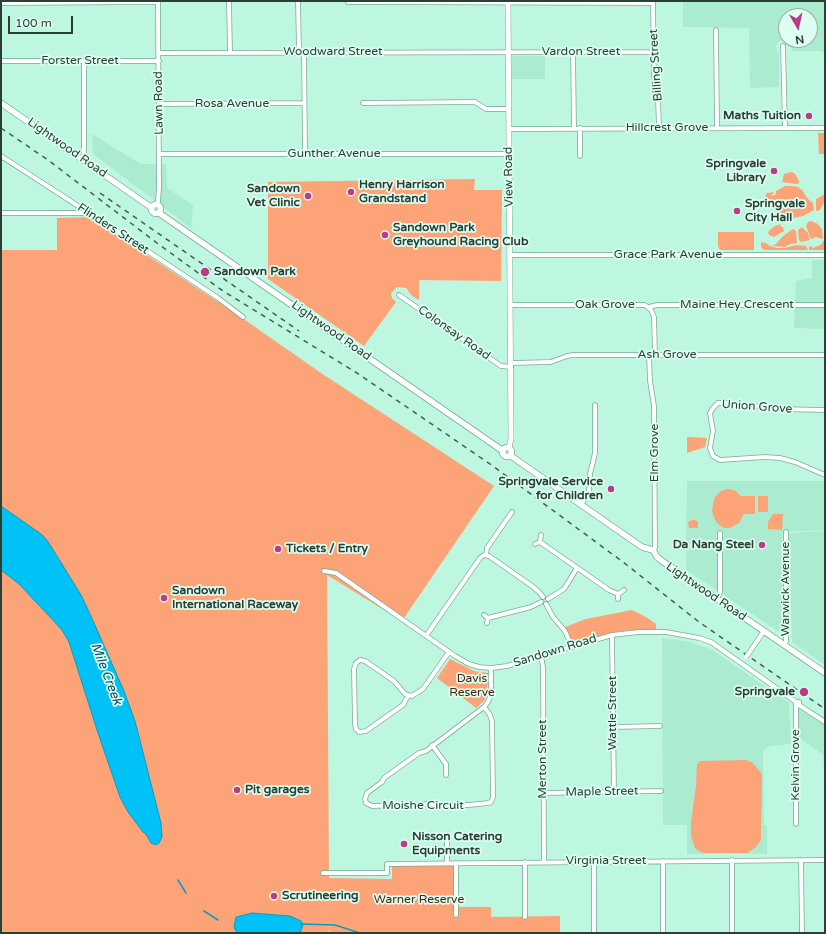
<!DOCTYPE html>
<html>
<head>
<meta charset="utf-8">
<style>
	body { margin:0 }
	#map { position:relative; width:826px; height:934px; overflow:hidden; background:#bef7df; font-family:"Varela Round",sans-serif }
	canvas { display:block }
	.frame { position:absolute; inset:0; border:2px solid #2a4037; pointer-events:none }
	.north { position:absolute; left:778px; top:8px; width:40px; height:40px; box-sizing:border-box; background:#ddfef0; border:1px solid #95b2a6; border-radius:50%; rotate:171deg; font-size:11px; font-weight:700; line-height:16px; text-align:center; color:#2a4037 }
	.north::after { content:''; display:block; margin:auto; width:14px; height:18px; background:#ba3c89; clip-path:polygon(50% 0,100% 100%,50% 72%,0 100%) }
	.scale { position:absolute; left:8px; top:16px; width:65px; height:18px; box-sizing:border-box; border:2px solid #2a4037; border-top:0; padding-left:5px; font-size:12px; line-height:14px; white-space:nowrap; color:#2a4037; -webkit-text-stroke:3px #ddfef0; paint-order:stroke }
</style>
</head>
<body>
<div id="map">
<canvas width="826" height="934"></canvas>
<div class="frame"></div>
<div class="north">N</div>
<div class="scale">100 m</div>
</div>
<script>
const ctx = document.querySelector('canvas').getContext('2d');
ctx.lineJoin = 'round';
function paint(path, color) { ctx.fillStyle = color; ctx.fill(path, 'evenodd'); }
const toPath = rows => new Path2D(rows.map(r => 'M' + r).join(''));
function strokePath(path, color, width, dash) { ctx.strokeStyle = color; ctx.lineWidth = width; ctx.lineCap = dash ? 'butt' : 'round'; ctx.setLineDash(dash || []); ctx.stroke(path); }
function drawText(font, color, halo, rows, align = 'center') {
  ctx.font = font + ' "Varela Round",sans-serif'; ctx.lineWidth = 3.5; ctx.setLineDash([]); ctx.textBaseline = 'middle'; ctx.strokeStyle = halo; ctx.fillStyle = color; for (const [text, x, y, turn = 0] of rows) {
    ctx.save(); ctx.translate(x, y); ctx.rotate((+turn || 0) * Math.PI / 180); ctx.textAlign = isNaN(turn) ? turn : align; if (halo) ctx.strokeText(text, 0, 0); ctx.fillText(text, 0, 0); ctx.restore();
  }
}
const built = toPath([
	[683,1,825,1,825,52,821,52,821,51,792,51,791,42,787,40,810,40,810,16,786,16,786,40,778,42,776,46,777,50,779,54,779,87,750,88,749,28,683,27],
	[512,56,545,56,545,79,512,79],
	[92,134,141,164,166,164,167,188,193,205,191,228,93,154],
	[812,260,825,260,825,329,794,328,796,281,812,278],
	[687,481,825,481,825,530,782,532,783,630,782,634,686,570],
	[825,531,825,665,792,642,789,533],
	[662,638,690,642,711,649,789,703,791,744,770,746,763,750,764,825,767,825,767,854,687,854,687,825,663,825],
	[799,708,825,725,825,781,823,755,798,737,798,710]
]);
const green = toPath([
	[818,133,825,133,825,154,819,154],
	[791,172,794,173,796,175,799,181,799,183,797,184,782,182,784,174],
	[475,179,474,190,502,190,501,281,419,280,419,300,412,296,406,288,397,287,391,293,392,298,396,302,364,346,268,279,268,182],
	[785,186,792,186,798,187,802,190,808,199,813,203,814,210,803,216,788,219,784,218,777,214,774,209,766,198,766,195,767,193,774,192,771,197,776,194,776,191],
	[825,194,825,200,820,210,816,211,816,199],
	[89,217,235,313,324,375,494,486,402,621,327,575,329,878,392,879,392,866,454,865,454,907,491,907,491,917,560,916,560,933,330,933,330,922,329,933,1,933,1,250,57,250,57,218],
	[811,221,818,224,822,229,823,239,816,237,811,239,806,226,808,222],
	[781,224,780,226,783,227,784,231,774,237,769,235,768,232,771,229,775,226],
	[802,227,808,233,810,240,801,242,799,240,798,230],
	[793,229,796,231,797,243,790,244,785,247,772,246,776,244,782,237],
	[718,232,754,232,754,240,747,239,754,240,754,250,720,250,718,246],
	[822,241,825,241,825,250,809,250,809,247,811,246,813,248,820,245,823,242],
	[761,242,766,243,770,246,777,248,785,248,796,245,806,246,808,250,764,250,761,247],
	[687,437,707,438,705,447,687,453],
	[727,489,734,490,741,496,755,496,755,514,744,514,739,523,730,528,724,528,718,524,715,520,712,511,713,504,715,497,721,491],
	[758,496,768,496,768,512,758,512],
	[773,514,783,514,782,530,768,529,768,522],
	[692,520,695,520,698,522,698,528,689,528,688,522],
	[632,610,646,617,656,624,656,629,620,631,576,642,570,638,565,627,586,619],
	[450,659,474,671,488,673,487,696,483,702,476,708,437,678],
	[746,760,753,763,762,774,761,840,755,848,747,853,704,853,697,850,695,848,691,836,691,822,696,786,697,764,700,761]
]);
const water = toPath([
	[1,506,41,534,47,540,81,595,90,614,124,691,135,721,161,823,162,837,159,843,156,845,151,843,146,834,143,832,128,812,120,797,98,733,69,642,62,630,51,618,19,584,1,570,1,506],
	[252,913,290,916,301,921,303,924,302,928,300,933,237,933,234,927,236,917,252,913]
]);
const stream = toPath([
	[178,880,186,893],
	[204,911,218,920],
	[301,924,335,925,360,933]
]);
const minor = toPath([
	[229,1,230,52],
	[298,1,299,52],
	[653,1,654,76,658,98,659,128],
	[348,2,653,3],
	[1,3,158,2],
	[716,30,717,128],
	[783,46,785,128],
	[304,52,305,153],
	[573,52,574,128],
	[159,53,654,52],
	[1,61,159,61],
	[363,103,475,102,486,109,509,109],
	[159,104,304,103],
	[580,128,580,156],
	[509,129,825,128],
	[159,154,509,154],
	[1,156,143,248,218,298,243,317],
	[82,159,84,153,84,62],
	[156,205,158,201,159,188,158,1],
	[1,213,87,213],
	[510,255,825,255],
	[399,295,501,366,511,367],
	[510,305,645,305,651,310,654,317,655,355],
	[649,307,657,305,825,305],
	[649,355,650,381,654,406,655,547,654,551],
	[511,363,551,362,567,356,573,355,825,355],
	[825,410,778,409,728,403,718,403,713,408,710,413,713,431,710,448,713,456,720,460,765,457,780,458,795,462,825,475],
	[581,505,589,492,590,474,595,453,595,405],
	[540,542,609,590,618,594],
	[535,544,540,542,541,535],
	[486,555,487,548,512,512],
	[324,571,336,573,455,656,469,664,479,667,491,668,507,666,612,635,639,632,666,632,699,638,711,642,796,702,799,702,799,705,796,706,796,702],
	[548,599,564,589,577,568],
	[618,599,618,594,624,590],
	[717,599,720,592,720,533],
	[546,604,553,617,565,631,572,647],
	[484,615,488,618,487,623],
	[488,618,531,607,541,602],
	[612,635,614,792],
	[426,636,480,558,484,555,489,556,532,586,539,592,543,597],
	[784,645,786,641,786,532],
	[751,650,764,631],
	[541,656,543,667,544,862],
	[408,696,403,705,366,731,359,732,356,729,355,724,354,669,356,663,360,660,365,661,394,681,405,694,412,696,423,689,449,652],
	[799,705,825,722],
	[484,707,490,715,492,721,493,797,491,802,488,803,469,805,441,805,436,804,372,806,366,803,365,799,367,793,382,782,384,778,419,753,426,751,484,707,488,702,491,694,491,668],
	[613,727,660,726],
	[432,745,446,764,446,775],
	[544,793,661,791],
	[796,824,796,706],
	[447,839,447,863],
	[732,860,732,933],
	[801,860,802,933],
	[594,861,594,933],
	[663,861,663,933],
	[525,862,525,917],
	[456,863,456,915],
	[323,873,387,873,387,864,825,860]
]);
const tertiary = toPath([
	[508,1,511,439,509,448]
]);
const secondary = toPath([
	[1,103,152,208],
	'151.5 209a4.5 4.5 0 1 1 9 0a4.5 4.5 0 1 1-9 0Z',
	[159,213,503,451],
	'502.5 452a4.5 4.5 0 1 1 9 0a4.5 4.5 0 1 1-9 0Z',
	[511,456,642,547,653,550,657,557,662,561,825,673]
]);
const rail = toPath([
	[1,128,48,160,157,243,223,291,357,373,490,464,623,562,699,622,825,709],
	[100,193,299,331]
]);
const minorBridge = toPath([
	[746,657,751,650]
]);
const markers = [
	[809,116,4,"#ba3c89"],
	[774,171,4,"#ba3c89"],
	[351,192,4,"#ba3c89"],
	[308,196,4,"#ba3c89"],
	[737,211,4,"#ba3c89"],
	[385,235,4,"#ba3c89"],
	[205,272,5,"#ba3c89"],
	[611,489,4,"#ba3c89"],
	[762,545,4,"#ba3c89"],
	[278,549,4,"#ba3c89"],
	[164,598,4,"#ba3c89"],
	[804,692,5,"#ba3c89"],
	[237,790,4,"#ba3c89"],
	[404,844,4,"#ba3c89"],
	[274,896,4,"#ba3c89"]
];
const streetNames = [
	["Woodward Street",333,52],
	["Vardon Street",581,52],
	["Forster Street",80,61],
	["Billing Street",656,65,-94],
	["Lawn Road",159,103,-91],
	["Rosa Avenue",232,104],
	["Hillcrest Grove",667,128],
	["Lightwood Road",67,148,35],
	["Gunther Avenue",334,154],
	["View Road",509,177,-91],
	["Flinders Street",113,229,33],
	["Grace Park Avenue",668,255],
	["Oak Grove",605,305],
	["Maine Hey Crescent",737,305],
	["Lightwood Road",331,331,35],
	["Colonsay Road",454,333,35],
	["Ash Grove",667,355],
	["Union Grove",757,407,4],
	["Elm Grove",655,453,-90],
	["Warwick Avenue",786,589,-90],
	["Lightwood Road",706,592,34],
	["Sandown Road",555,651,-17],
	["Wattle Street",613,713,-90],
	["Merton Street",543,759,-90],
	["Kelvin Grove",796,765,-90],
	["Maple Street",602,792,-1],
	["Moishe Circuit",423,806],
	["Virginia Street",606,861]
];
const poiNames = [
	["Maths Tuition",801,116,"right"],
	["Springvale",766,164,"right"],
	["Library",766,178,"right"],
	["Henry Harrison",359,185],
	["Grandstand",359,199],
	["Sandown",300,189,"right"],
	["Vet Clinic",300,203,"right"],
	["Springvale",745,204],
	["City Hall",745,218],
	["Sandown Park",393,228],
	["Greyhound Racing Club",393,242],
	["Sandown Park",214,272],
	["Springvale Service",603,482,"right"],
	["for Children",603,496,"right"],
	["Da Nang Steel",754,545,"right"],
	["Tickets / Entry",286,549],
	["Sandown",172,591],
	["International Raceway",172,605],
	["Springvale",795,692,"right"],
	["Pit garages",245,790],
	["Nisson Catering",412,837],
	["Equipments",412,851],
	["Scrutineering",282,896]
];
const parkNames = [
	["Davis",472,679],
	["Reserve",472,693],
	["Warner Reserve",419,900]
];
const waterNames = [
	["Mile Creek",106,674,69]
];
paint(built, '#abecd1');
paint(green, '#fca377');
paint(water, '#00c2f7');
strokePath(water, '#0d9bbd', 1);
strokePath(stream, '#0d9bbd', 1.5);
strokePath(minor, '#76ac95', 5.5);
strokePath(tertiary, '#76ac95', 6);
strokePath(secondary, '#76ac95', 7);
strokePath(minor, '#fff', 4);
strokePath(tertiary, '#fff', 5);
strokePath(secondary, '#fff', 5.5);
strokePath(rail, '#425e53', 1.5, [5, 5]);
strokePath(minorBridge, '#76ac95', 5.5, []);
strokePath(minorBridge, '#fff', 4);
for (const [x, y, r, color] of markers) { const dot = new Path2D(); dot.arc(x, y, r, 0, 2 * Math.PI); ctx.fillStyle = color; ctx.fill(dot); strokePath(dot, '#ddfef0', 1.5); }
drawText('12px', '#2a4037', '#ddfef0', streetNames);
drawText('bold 12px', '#2a4037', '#ddfef0', poiNames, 'left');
drawText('12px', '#4c230d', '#ddfef0', parkNames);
drawText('italic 13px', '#094b61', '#ddfef0', waterNames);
</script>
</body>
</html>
